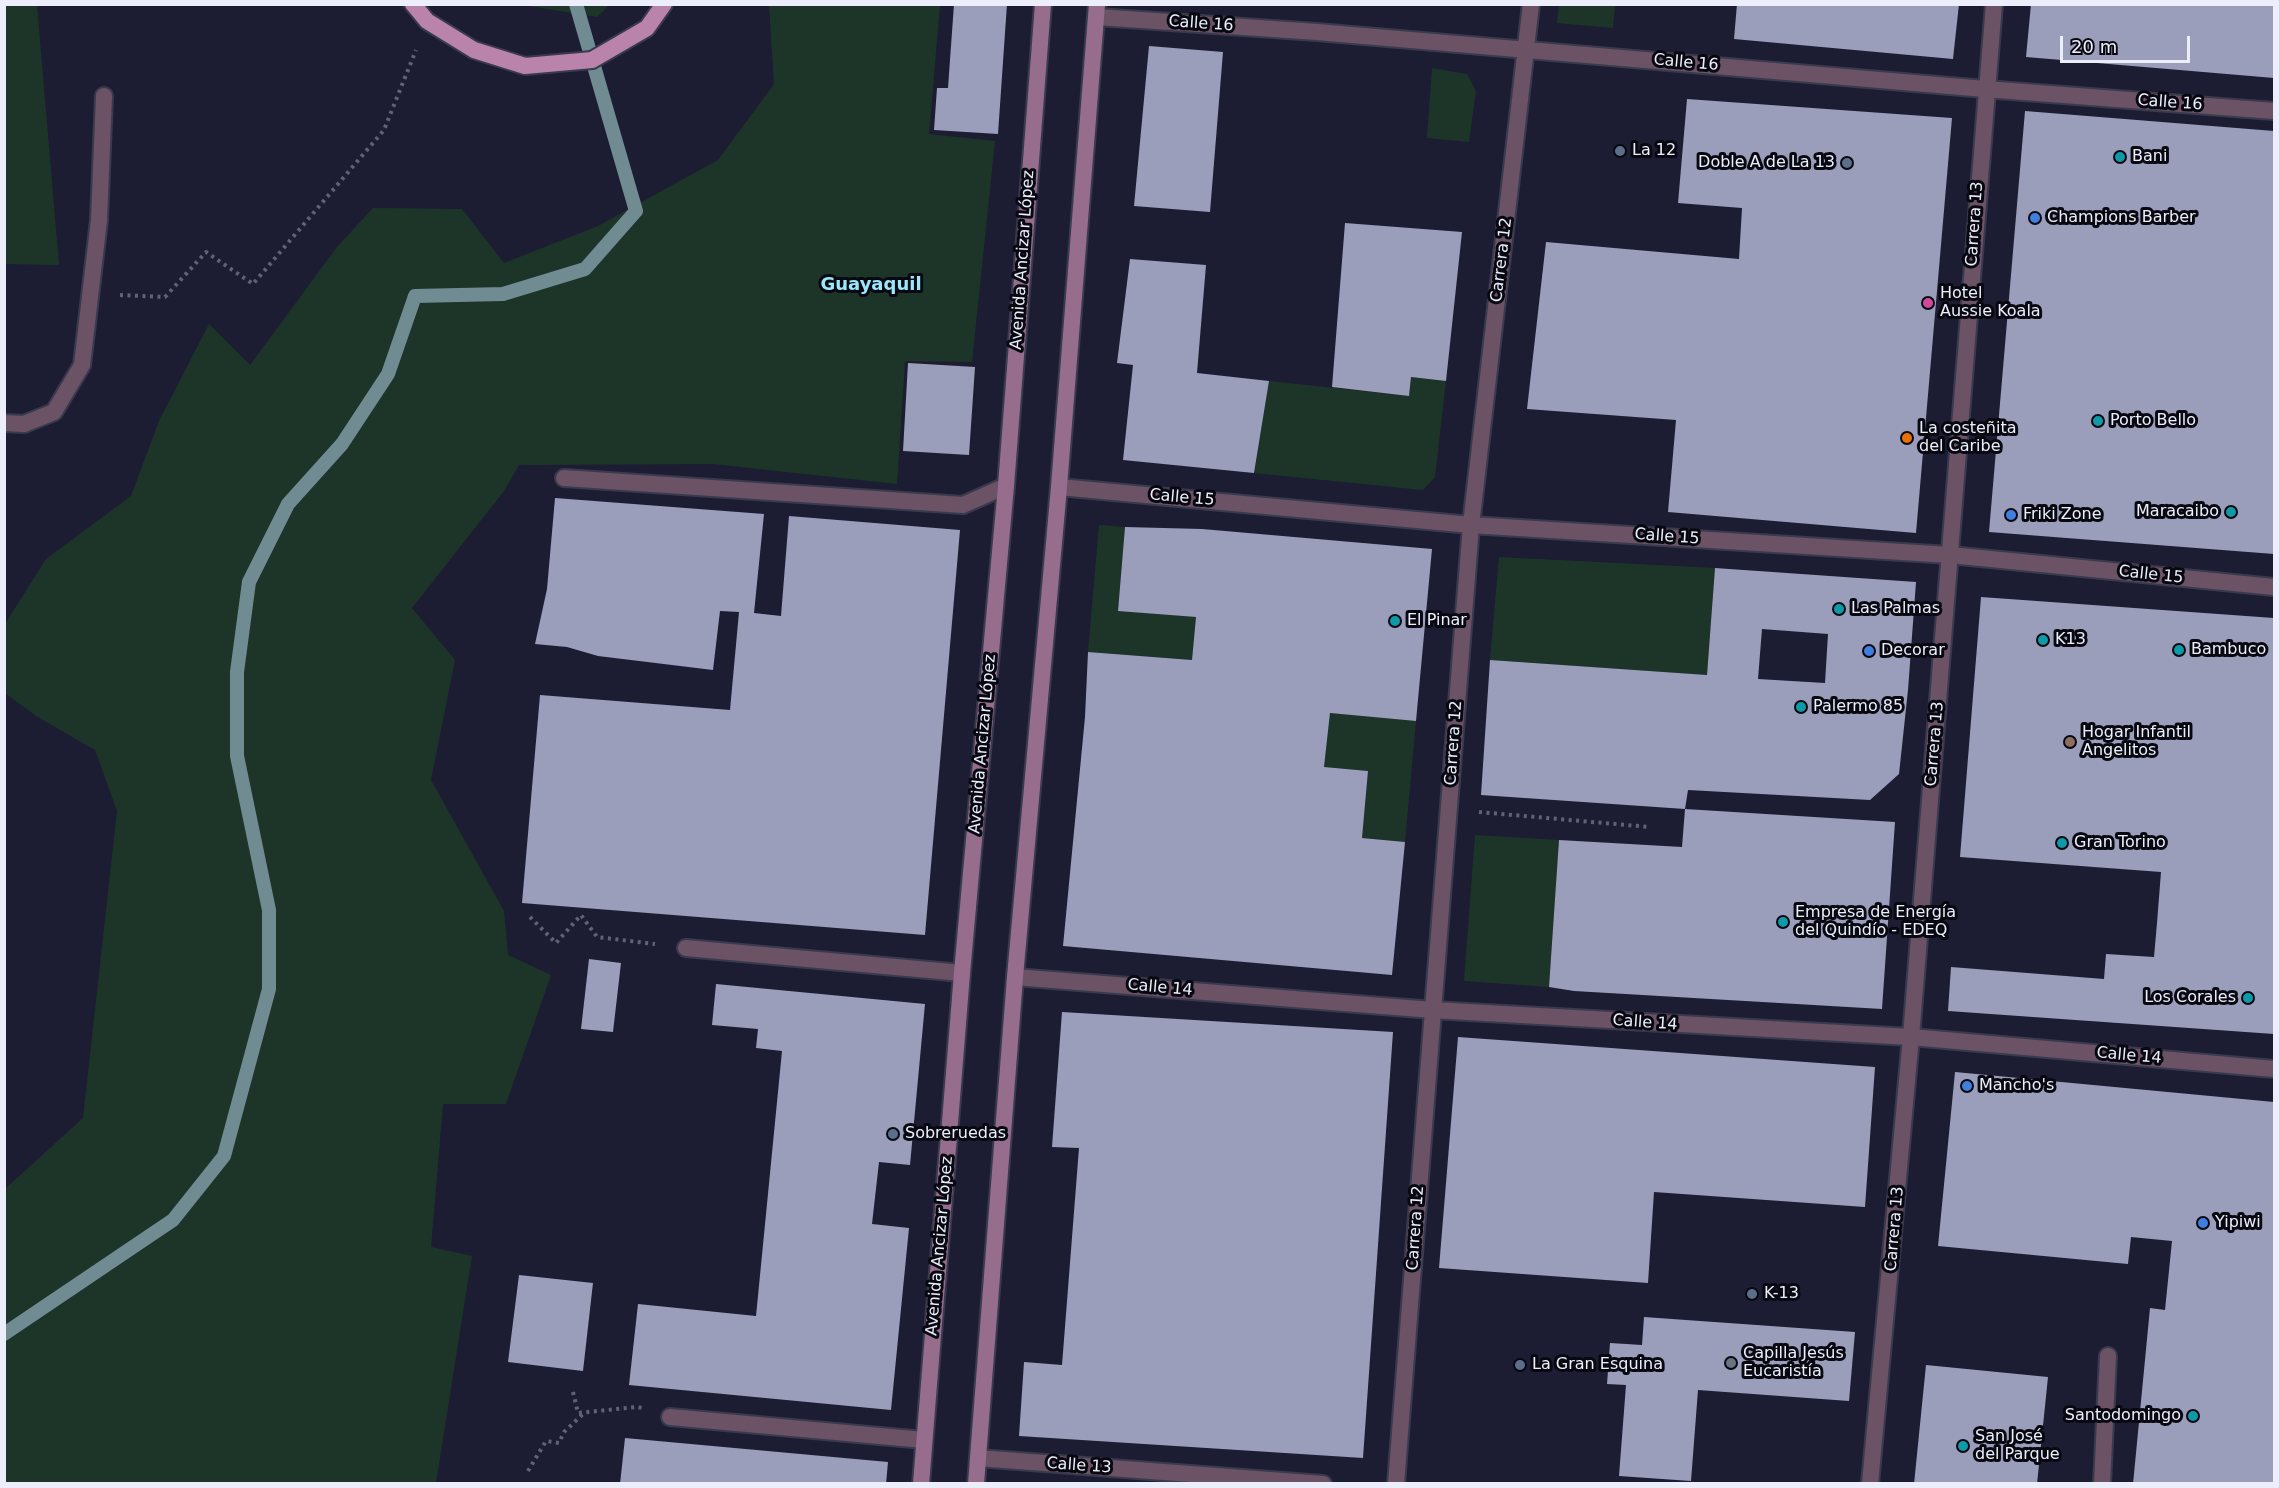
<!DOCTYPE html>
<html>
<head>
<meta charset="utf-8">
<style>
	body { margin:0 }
	#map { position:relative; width:2279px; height:1488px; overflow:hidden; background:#1c1d32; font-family:"DejaVu Sans",sans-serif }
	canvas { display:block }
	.frame { position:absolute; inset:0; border:6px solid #eceefc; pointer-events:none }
	.scale { position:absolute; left:2060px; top:36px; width:130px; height:27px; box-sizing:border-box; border:3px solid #eceefc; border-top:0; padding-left:8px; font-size:18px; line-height:21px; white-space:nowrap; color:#eceefc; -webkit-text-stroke:4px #080811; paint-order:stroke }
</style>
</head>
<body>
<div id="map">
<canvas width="2279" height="1488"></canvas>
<div class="frame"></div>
<div class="scale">20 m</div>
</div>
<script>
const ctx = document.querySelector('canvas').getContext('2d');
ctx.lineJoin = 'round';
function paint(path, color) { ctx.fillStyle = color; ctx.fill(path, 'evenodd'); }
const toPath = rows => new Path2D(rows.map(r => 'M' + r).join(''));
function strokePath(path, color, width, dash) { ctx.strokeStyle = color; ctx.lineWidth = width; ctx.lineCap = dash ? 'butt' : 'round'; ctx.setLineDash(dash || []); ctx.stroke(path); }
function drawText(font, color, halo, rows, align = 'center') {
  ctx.font = font + ' "DejaVu Sans",sans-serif'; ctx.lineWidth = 6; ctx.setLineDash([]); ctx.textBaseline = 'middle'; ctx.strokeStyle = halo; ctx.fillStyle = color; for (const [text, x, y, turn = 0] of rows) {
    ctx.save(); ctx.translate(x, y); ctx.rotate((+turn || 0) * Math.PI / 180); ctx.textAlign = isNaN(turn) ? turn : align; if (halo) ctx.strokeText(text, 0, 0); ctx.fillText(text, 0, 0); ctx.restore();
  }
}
const green = toPath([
	[5,4,37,5,59,265,5,264],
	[523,5,609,5,597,17],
	[769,5,940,5,929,134,995,141,972,362,905,361,897,484,713,464,519,465,504,491,412,608,455,660,431,780,504,911,508,955,551,975,506,1104,443,1104,431,1247,472,1256,436,1483,5,1483,5,1189,83,1118,117,811,95,750,36,716,5,693,5,624,46,559,131,496,159,421,209,324,250,365,337,247,373,208,462,209,504,263,598,226,718,160,774,84],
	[1559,5,1615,5,1613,28,1557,23],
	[1432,68,1467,74,1476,91,1469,142,1427,138],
	[1411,377,1446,381,1435,477,1423,490,1254,473,1269,381,1409,396],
	[1099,525,1125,527,1118,610,1196,617,1192,660,1088,652],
	[1499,557,1715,568,1707,675,1490,660],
	[1330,713,1416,721,1405,842,1362,838,1368,771,1324,767],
	[1475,835,1559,840,1549,987,1464,981]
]);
const stream = toPath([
	[4,1334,173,1220,224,1156,269,989,269,910,237,756,237,672,249,582,288,504,342,444,388,374,415,296,503,294,585,269,636,211,576,4]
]);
const building = toPath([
	[954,4,1007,4,998,134,934,130,937,88,948,88],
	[1737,4,1959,4,1953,59,1734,39],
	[2031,4,2274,4,2274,78,2026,57],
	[1149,46,1223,52,1210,212,1134,206],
	[1687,99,1952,118,1916,533,1668,512,1676,420,1527,409,1546,242,1739,259,1742,208,1678,203],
	[2025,111,2274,131,2274,554,1989,532],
	[1345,223,1462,232,1446,381,1411,377,1409,396,1332,387],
	[1130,259,1206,265,1197,373,1269,381,1254,473,1123,460,1133,365,1117,363],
	[908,363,975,367,969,455,903,451],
	[555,498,764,514,754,613,781,616,789,516,960,530,925,935,522,903,540,695,730,710,739,612,720,611,713,670,598,656,567,647,535,644,547,589],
	[1125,527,1202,529,1432,549,1416,721,1330,713,1324,767,1368,771,1362,838,1405,842,1392,975,1063,946,1085,717,1088,652,1192,660,1196,617,1118,611],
	[1715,568,1916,582,1908,690,1899,774,1870,800,1688,790,1685,809,1481,795,1490,660,1707,675],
	[1762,629,1828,634,1825,683,1758,679],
	[1981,597,2274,618,2274,1034,1948,1011,1951,967,2104,979,2106,954,2154,957,2157,923,2161,872,1960,857],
	[1685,809,1895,822,1882,1009,1574,991,1549,987,1559,840,1682,847],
	[589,959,621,963,613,1032,581,1029],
	[716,984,925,1004,910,1165,879,1162,872,1224,909,1228,891,1410,629,1385,638,1304,756,1316,782,1051,756,1048,758,1029,712,1025],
	[1062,1012,1393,1032,1363,1458,1019,1436,1024,1362,1062,1365,1079,1148,1052,1147],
	[1458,1037,1875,1067,1865,1207,1654,1192,1648,1283,1439,1268],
	[1955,1072,2274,1102,2274,1484,2133,1484,2150,1308,2165,1310,2172,1241,2131,1237,2128,1264,1938,1246],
	[519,1275,593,1283,583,1371,508,1362],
	[1644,1317,1855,1332,1849,1401,1698,1390,1691,1481,1619,1476,1626,1385,1607,1384,1610,1343,1642,1345],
	[1926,1365,2048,1377,2037,1484,1914,1484],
	[625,1438,888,1462,886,1484,620,1484]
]);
const path = toPath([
	[120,295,165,297,206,252,253,284,384,130,416,50],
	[1479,812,1649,827],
	[530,917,556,943,581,915,597,937,655,944],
	[573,1392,578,1413,637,1407,642,1408],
	[528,1471,546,1441,559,1443,564,1432,583,1414]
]);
const service = toPath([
	[564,478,963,505,1006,486],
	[2102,1484,2108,1356]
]);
const minor = toPath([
	[1097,17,1317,32,1985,89,2274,111],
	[4,423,24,424,54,412,82,365,99,220,104,96],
	[1059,487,1471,525,1950,555,2274,587],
	[686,948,962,973],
	[1015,977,1433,1010,1911,1037,2274,1069],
	[670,1417,924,1440],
	[978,1458,1323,1484],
	[1396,1484,1471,525,1531,4]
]);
const tertiary = toPath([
	[1870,1484,1911,1037,1994,4]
]);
const secondary = toPath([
	[921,1484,962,973,1006,486,1043,4],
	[976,1484,1015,977,1059,487,1097,4]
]);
const primary = toPath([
	[413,4,427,21,474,50,525,66,592,60,647,28,664,4]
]);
const markers = [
	[1620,151,6,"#5c6f8a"],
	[2120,157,6,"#0f9aa8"],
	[1847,163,6,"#5c6f8a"],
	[2035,218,6,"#3f7fe0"],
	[1928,303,6,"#d1479c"],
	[2098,421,6,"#0f9aa8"],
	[1907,438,6,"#e8710a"],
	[2231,512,6,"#0f9aa8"],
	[2011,515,6,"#3f7fe0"],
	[1839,609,6,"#0f9aa8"],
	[1395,621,6,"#0f9aa8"],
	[2043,640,6,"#0f9aa8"],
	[2179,650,6,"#0f9aa8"],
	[1869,651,6,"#3f7fe0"],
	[1801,707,6,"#0f9aa8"],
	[2070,742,6,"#8d6e63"],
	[2062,843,6,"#0f9aa8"],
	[1783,922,6,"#0f9aa8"],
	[2248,998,6,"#0f9aa8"],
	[1967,1086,6,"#3f7fe0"],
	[893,1134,6,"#5c6f8a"],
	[2203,1223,6,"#3f7fe0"],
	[1752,1294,6,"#5c6f8a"],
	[1731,1363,6,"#6b7280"],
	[1520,1365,6,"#5c6f8a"],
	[2193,1416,6,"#0f9aa8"],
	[1963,1446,6,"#0f9aa8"]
];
const streetNames = [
	["Calle 16",1201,24,4],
	["Calle 16",1686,63,5],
	["Calle 16",2170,103,4],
	["Carrera 13",1975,224,-86],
	["Avenida Ancizar López",1023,260,-86],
	["Carrera 12",1502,260,-83],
	["Calle 15",1182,498,5],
	["Calle 15",1667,537,4],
	["Calle 15",2151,575,6],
	["Carrera 12",1454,743,-86],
	["Avenida Ancizar López",983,744,-85],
	["Carrera 13",1935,744,-85],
	["Calle 14",1160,988,5],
	["Calle 14",1645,1023,4],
	["Calle 14",2129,1056,5],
	["Carrera 12",1416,1228,-86],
	["Carrera 13",1895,1229,-85],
	["Avenida Ancizar López",940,1246,-85],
	["Calle 13",1079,1466,4]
];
const poiNames = [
	["La 12",1632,151],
	["Bani",2132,157],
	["Doble A de La 13",1835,163,"right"],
	["Champions Barber",2047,218],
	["Hotel",1940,294],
	["Aussie Koala",1940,312],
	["Porto Bello",2110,421],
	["La costeñita",1919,429],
	["del Caribe",1919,447],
	["Maracaibo",2219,512,"right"],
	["Friki Zone",2023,515],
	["Las Palmas",1851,609],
	["El Pinar",1407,621],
	["K13",2055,640],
	["Bambuco",2191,650],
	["Decorar",1881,651],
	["Palermo 85",1813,707],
	["Hogar Infantil",2082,733],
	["Angelitos",2082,751],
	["Gran Torino",2074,843],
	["Empresa de Energía",1795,913],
	["del Quindío - EDEQ",1795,931],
	["Los Corales",2236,998,"right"],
	["Mancho's",1979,1086],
	["Sobreruedas",905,1134],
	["Yipiwi",2215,1223],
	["K-13",1764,1294],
	["Capilla Jesús",1743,1354],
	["Eucaristía",1743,1372],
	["La Gran Esquina",1532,1365],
	["Santodomingo",2181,1416,"right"],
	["San José",1975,1437],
	["del Parque",1975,1455]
];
const neighbourhoodNames = [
	["Guayaquil",871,285]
];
paint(green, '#1d3529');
strokePath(stream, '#718b93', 14);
paint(building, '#9a9eba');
strokePath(service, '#393a4e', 20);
strokePath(minor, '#393a4e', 20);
strokePath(tertiary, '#393a4e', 20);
strokePath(secondary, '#393a4e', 20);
strokePath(primary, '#393a4e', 20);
strokePath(path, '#616375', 4, [3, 4.5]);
strokePath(service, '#6c5265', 16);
strokePath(minor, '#6c5265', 16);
strokePath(tertiary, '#6c5265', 16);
strokePath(secondary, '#976d8d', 16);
strokePath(primary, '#b983ac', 16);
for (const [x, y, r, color] of markers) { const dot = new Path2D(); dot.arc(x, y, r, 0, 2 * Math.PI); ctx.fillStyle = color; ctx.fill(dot); strokePath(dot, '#080811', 2); }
drawText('16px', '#eceefc', '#080811', streetNames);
drawText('16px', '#eceefc', '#080811', poiNames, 'left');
drawText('bold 18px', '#9be7fc', '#080811', neighbourhoodNames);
</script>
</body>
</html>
